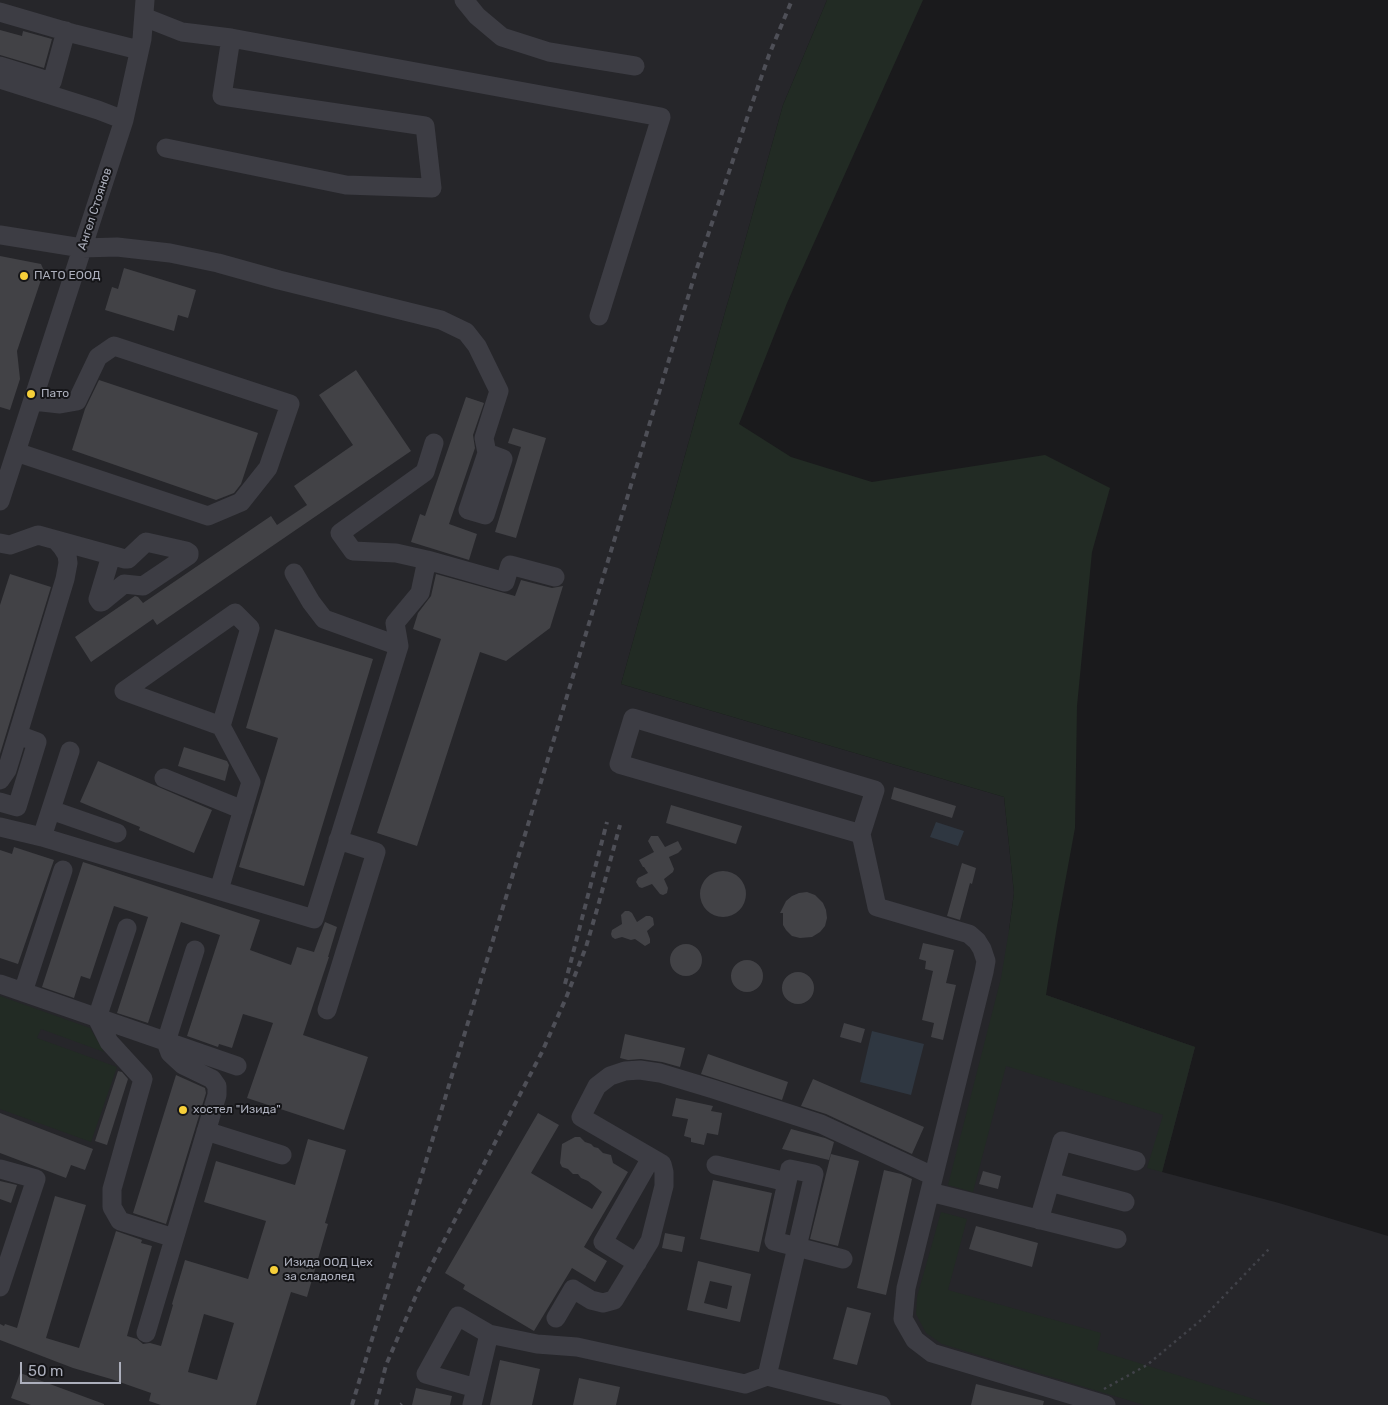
<!DOCTYPE html>
<html>
<head>
<meta charset="utf-8">
<style>
	body { margin:0 }
	#map { position:relative; width:1388px; height:1405px; overflow:hidden; background:#1a1a1c; font-family:Rubik,sans-serif }
	canvas { display:block }
	.scale { position:absolute; left:20px; top:1362px; width:101px; height:22px; box-sizing:border-box; border:2px solid #acafbc; border-top:0; padding-left:6px; font-size:15px; line-height:18px; white-space:nowrap; color:#acafbc; -webkit-text-stroke:4px #151518; paint-order:stroke }
</style>
</head>
<body>
<div id="map">
<canvas width="1388" height="1405"></canvas>
<div class="scale">50 m</div>
</div>
<script>
const ctx = document.querySelector('canvas').getContext('2d');
ctx.lineJoin = 'round';
function paint(path, color) { ctx.fillStyle = color; ctx.fill(path, 'evenodd'); }
const toPath = rows => new Path2D(rows.map(r => 'M' + r).join(''));
function strokePath(path, color, width, dash) { ctx.strokeStyle = color; ctx.lineWidth = width; ctx.lineCap = dash ? 'butt' : 'round'; ctx.setLineDash(dash || []); ctx.stroke(path); }
function drawText(font, color, halo, rows, align = 'center') {
  ctx.font = font + ' Rubik,sans-serif'; ctx.lineWidth = 4; ctx.setLineDash([]); ctx.textBaseline = 'middle'; ctx.strokeStyle = halo; ctx.fillStyle = color; for (const [text, x, y, turn = 0] of rows) {
    ctx.save(); ctx.translate(x, y); ctx.rotate((+turn || 0) * Math.PI / 180); ctx.textAlign = isNaN(turn) ? turn : align; if (halo) ctx.strokeText(text, 0, 0); ctx.fillText(text, 0, 0); ctx.restore();
  }
}
const built = toPath([
	[0,0,827,0,783,105,621,684,1004,797,1014,893,1009,930,1046,995,1195,1047,1162,1172,1279,1203,1388,1236,1388,1405,0,1405]
]);
const green = toPath([
	[827,0,923,0,787,303,739,424,791,457,872,482,1045,455,1110,488,1092,552,1077,706,1075,828,1057,926,1046,995,1195,1047,1162,1172,1147,1168,1163,1115,1006,1066,973,1192,948,1185,1001,978,1009,930,1014,893,1004,797,621,684,783,105],
	[0,996,90,1028,104,1052,41,1029,37,1038,117,1067,91,1142,0,1109],
	[941,1212,967,1219,948,1290,1101,1333,1097,1350,1273,1405,1144,1405,942,1344,926,1333,916,1314,917,1297]
]);
const water = toPath([
	[936,822,964,831,958,846,930,837],
	[872,1031,924,1044,911,1095,860,1082]
]);
const building = toPath([
	[0,30,22,36,23,31,52,39,44,68,0,55],
	[0,256,41,264,44,271,17,351,20,379,10,410,0,407],
	[124,268,196,290,188,318,178,315,174,331,105,310,112,287,118,289],
	[356,370,411,451,157,625,153,619,91,662,75,637,135,596,138,597,143,603,271,516,277,525,307,505,294,486,353,445,319,395],
	[99,380,258,433,241,484,234,493,216,500,72,450,85,409],
	[466,397,484,403,473,435,475,448,449,524,477,534,469,560,411,542,420,514,425,516],
	[513,428,546,438,516,538,495,532,521,447,508,443],
	[10,574,51,587,0,754,0,605],
	[436,574,515,596,521,580,552,588,563,586,550,628,506,661,480,652,417,846,377,833,441,639,413,629,418,613,431,596],
	[275,629,373,659,304,886,239,867,278,738,246,728],
	[184,747,227,761,229,765,225,781,178,766],
	[98,761,212,810,194,853,139,830,140,827,80,802],
	[894,787,956,806,952,818,891,799],
	[671,805,742,826,736,844,666,823],
	[651,836,658,836,665,847,678,841,682,849,678,853,669,857,674,869,673,872,664,879,668,888,667,893,663,895,660,894,652,884,642,888,639,887,636,882,638,878,648,873,644,867,643,867,639,860,654,852,648,841],
	[14,847,54,860,18,964,0,958,0,850,12,854],
	[83,862,260,920,250,950,291,965,297,947,314,952,325,922,337,927,328,957,329,957,303,1035,368,1057,344,1130,247,1098,273,1023,243,1014,232,1048,219,1044,218,1047,187,1036,220,935,181,922,148,1023,117,1013,148,917,114,906,90,979,81,976,74,998,42,987],
	[962,863,976,868,972,884,970,883,960,920,947,916],
	'700 894a23 23 0 1 1 46 0a23 23 0 1 1-46 0Z',
	[807,892,815,895,823,903,826,910,827,918,825,926,820,932,812,937,800,938,792,936,786,930,783,925,783,913,780,913,786,901,792,896,799,893],
	[625,911,629,911,632,913,637,922,646,916,650,916,653,918,654,925,647,931,650,939,650,943,645,946,635,939,631,940,622,937,615,939,612,937,611,934,612,930,622,924,621,915],
	[923,943,954,950,946,983,956,985,943,1040,931,1037,934,1023,922,1020,933,971,925,969,926,961,919,959],
	'670 960a16 16 0 1 1 32 0a16 16 0 1 1-32 0Z',
	'731 976a16 16 0 1 1 32 0a16 16 0 1 1-32 0Z',
	'782 988a16 16 0 1 1 32 0a16 16 0 1 1-32 0Z',
	[844,1023,865,1029,861,1043,840,1037],
	[625,1034,685,1048,680,1067,662,1062,641,1059,628,1060,620,1058],
	[708,1054,788,1082,782,1100,701,1074],
	[118,1071,122,1072,128,1079,107,1145,95,1141],
	[176,1075,205,1088,206,1093,166,1224,133,1213],
	[813,1079,924,1127,912,1154,826,1114,801,1106],
	[676,1098,713,1106,711,1111,722,1113,718,1135,707,1133,704,1145,691,1142,691,1138,684,1136,688,1119,672,1116],
	[0,1113,93,1149,85,1170,71,1165,66,1178,0,1153],
	[538,1113,559,1125,531,1173,592,1209,602,1192,588,1181,581,1178,578,1174,573,1174,568,1169,562,1167,560,1163,562,1144,575,1137,580,1137,585,1142,591,1144,594,1147,598,1148,603,1153,611,1155,613,1163,628,1172,584,1247,607,1261,595,1282,572,1268,534,1331,463,1289,465,1285,445,1273],
	[791,1129,825,1138,834,1142,829,1160,782,1149],
	[308,1139,346,1150,325,1223,328,1224,307,1297,291,1292,256,1405,161,1405,149,1401,151,1393,111,1379,73,1368,0,1340,0,1324,4,1326,5,1324,17,1328,55,1196,86,1205,46,1338,79,1348,116,1231,142,1240,141,1243,152,1246,127,1336,137,1339,143,1344,150,1343,161,1346,173,1305,172,1304,185,1260,248,1279,266,1221,204,1202,216,1161,295,1185],
	[204,1314,234,1323,217,1380,188,1372],
	[831,1154,859,1161,838,1246,810,1239],
	[884,1170,901,1174,912,1179,886,1295,857,1288],
	[983,1171,1001,1176,998,1189,979,1184],
	[713,1180,772,1193,759,1252,700,1239],
	[0,1181,17,1185,11,1203,0,1199],
	[976,1226,1038,1243,1032,1267,969,1249],
	[665,1233,685,1237,682,1252,662,1248],
	[698,1261,751,1274,740,1322,687,1310],
	[710,1281,732,1286,727,1309,704,1303],
	[847,1307,871,1313,857,1365,833,1359],
	[500,1360,540,1369,532,1405,490,1405],
	[20,1373,104,1404,104,1405,31,1405,11,1398],
	[579,1378,620,1387,616,1405,573,1405],
	[976,1384,1044,1401,1043,1405,971,1405],
	[416,1388,452,1396,450,1405,412,1405]
]);
const path = toPath([
	[1104,1389,1147,1365,1201,1320,1269,1249]
]);
const minor = toPath([
	[464,0,477,16,502,37,549,52,635,66],
	[0,12,75,34,139,50],
	[144,17,182,32,231,38,661,117,599,316],
	[0,66,52,82,66,31],
	[0,79,98,110,124,120],
	[166,148,346,185,432,188,425,126,222,96,231,38],
	[0,235,82,248,117,247,170,253,218,263,279,280,441,320,466,332,477,346,499,391,484,438,487,453,468,510,485,515,503,459,487,453],
	[16,452,208,516,241,502,268,468,290,404,114,346,98,357,77,401,60,404,33,401],
	[0,501,124,120,142,39,145,0],
	[0,543,10,545,38,535,125,559,128,559,146,542,186,551,189,553,189,555,143,586,124,584,102,602,100,602,98,599,111,556],
	[427,560,505,582,510,565,555,577],
	[399,646,395,623,420,593,427,560,396,553,353,551,340,533,425,472,434,443],
	[124,691,235,613,250,628,221,726,251,782,219,890],
	[124,691,221,726],
	[164,778,243,810],
	[0,780,7,770,65,579,68,563,67,555,62,547,56,540],
	[0,802,17,807,37,742,18,735],
	[51,810,117,833],
	[0,827,42,837,314,919,399,646,324,619,311,602,294,573],
	[861,834,875,790,633,718,619,764,861,834,877,907,969,934,977,941,982,949,986,961,984,972,906,1288,903,1319,915,1340,932,1353,1106,1405],
	[42,837,70,751],
	[127,928,97,1018,109,1042,143,1079,112,1189,112,1207,120,1221,174,1238],
	[0,984,237,1066],
	[23,992,63,870],
	[327,1010,376,852,338,840],
	[206,1131,282,1155],
	[716,1165,787,1182,790,1169,814,1174,797,1247,774,1241,787,1182],
	[0,1169,36,1179,0,1287],
	[1050,1182,1125,1202],
	[930,1192,1117,1239],
	[1039,1220,1062,1141,1136,1161],
	[843,1259,797,1247,767,1376,881,1405],
	[637,1263,603,1242,651,1158],
	[556,1318,573,1289,591,1300,603,1303,614,1300,650,1241,664,1186,664,1172,662,1164,581,1117,597,1086,610,1076,625,1071,640,1070,660,1073,713,1089,821,1124,933,1176],
	[146,1333,217,1095,217,1086,212,1079,183,1065,170,1053,166,1042,195,950],
	[476,1388,426,1374,458,1316,489,1334],
	[472,1405,489,1334,537,1344,577,1347,745,1384,767,1376]
]);
const rail = toPath([
	[565,984,607,822],
	[352,1405,695,274,745,124,769,55,792,0],
	[376,1405,386,1365,418,1291,542,1052,566,998,586,947,598,906,620,825],
	[401,1405,402,1404]
]);
const markers = [
	[24,276,5,"#f6cf39"],
	[31,394,5,"#f6cf39"],
	[183,1110,5,"#f6cf39"],
	[274,1270,5,"#f6cf39"]
];
const streetNames = [
	["Ангел Стоянов",95,209,-72]
];
const poiNames = [
	["ПАТО ЕООД",34,276],
	["Пато",41,394],
	["хостел \"Изида\"",193,1110],
	["Изида ООД Цех",284,1263],
	["за сладолед",284,1277]
];
paint(built, '#26262a');
paint(green, '#222b24');
paint(water, '#2f3741');
paint(building, '#424246');
strokePath(path, '#414249', 2.5, [2.5, 4]);
strokePath(minor, '#3d3d44', 19);
strokePath(rail, '#4e4f57', 4, [6, 5]);
for (const [x, y, r, color] of markers) { const dot = new Path2D(); dot.arc(x, y, r, 0, 2 * Math.PI); ctx.fillStyle = color; ctx.fill(dot); strokePath(dot, '#151518', 2); }
drawText('12px', '#acafbc', '#151518', streetNames);
drawText('12px', '#acafbc', '#151518', poiNames, 'left');
</script>
</body>
</html>
